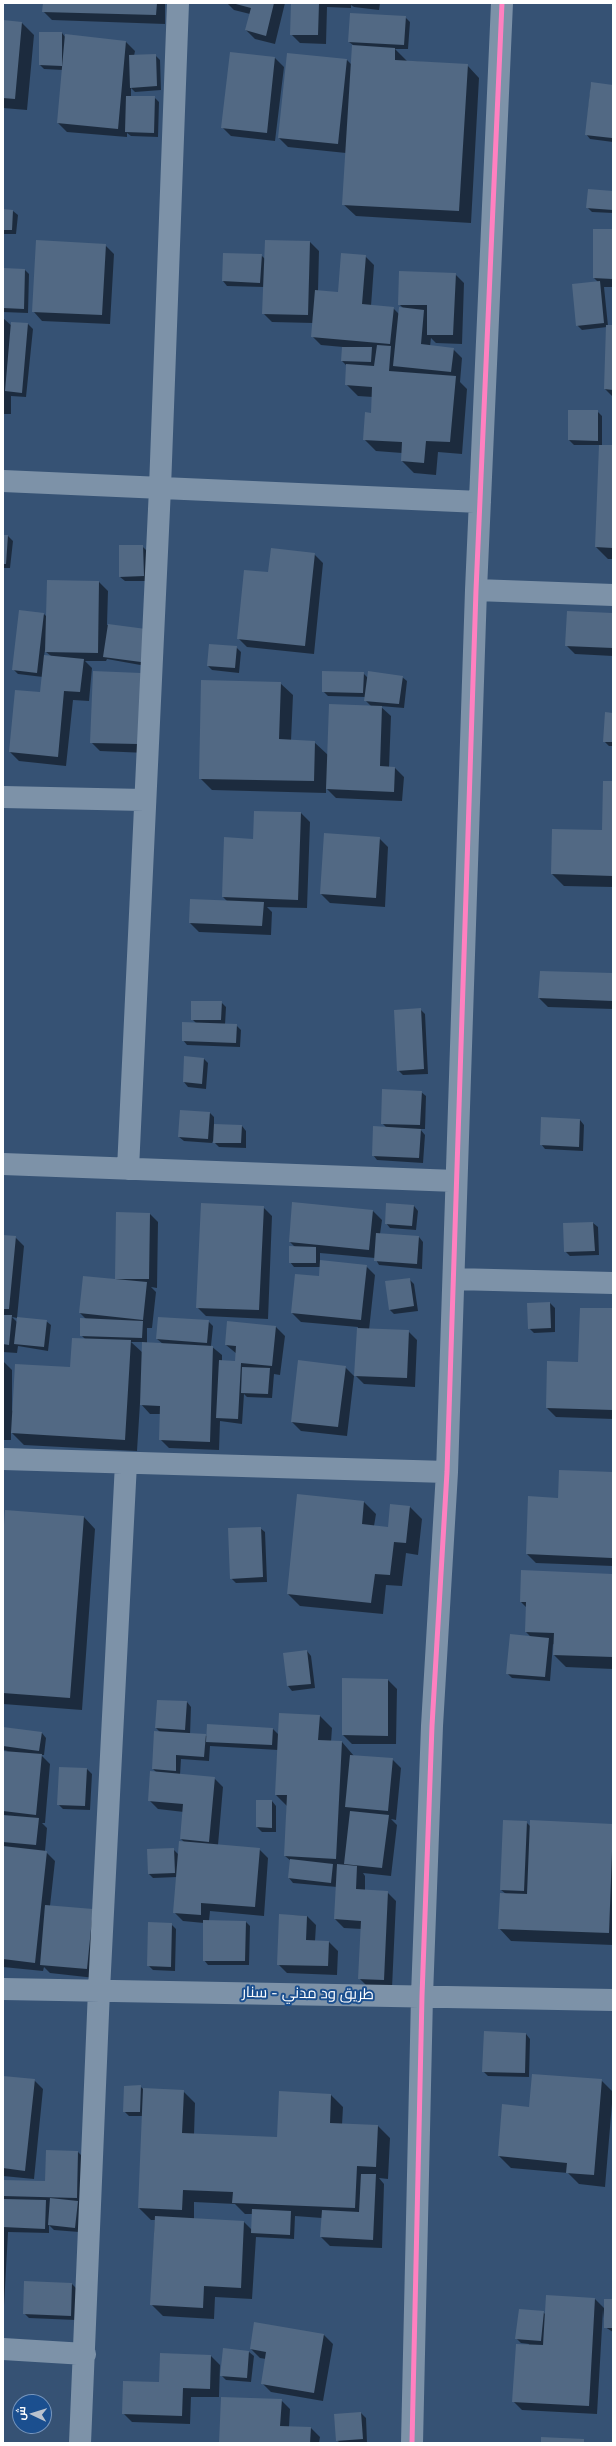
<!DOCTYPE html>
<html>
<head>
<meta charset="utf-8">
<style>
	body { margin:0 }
	#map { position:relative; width:616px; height:2446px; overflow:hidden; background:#365274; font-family:"Space Grotesk",Cairo,sans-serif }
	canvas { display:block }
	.frame { position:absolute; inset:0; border:4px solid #fff; pointer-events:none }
	.north { position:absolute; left:12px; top:2394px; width:40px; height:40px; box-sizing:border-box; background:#1b4f8f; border:1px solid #7695bc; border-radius:50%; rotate:274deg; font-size:11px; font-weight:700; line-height:16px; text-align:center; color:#fff }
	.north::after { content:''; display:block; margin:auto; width:14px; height:18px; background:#b9c2ce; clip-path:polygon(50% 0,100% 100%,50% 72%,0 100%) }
</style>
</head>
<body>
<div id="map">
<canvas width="616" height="2446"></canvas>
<div class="frame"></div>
<div class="north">ش</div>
</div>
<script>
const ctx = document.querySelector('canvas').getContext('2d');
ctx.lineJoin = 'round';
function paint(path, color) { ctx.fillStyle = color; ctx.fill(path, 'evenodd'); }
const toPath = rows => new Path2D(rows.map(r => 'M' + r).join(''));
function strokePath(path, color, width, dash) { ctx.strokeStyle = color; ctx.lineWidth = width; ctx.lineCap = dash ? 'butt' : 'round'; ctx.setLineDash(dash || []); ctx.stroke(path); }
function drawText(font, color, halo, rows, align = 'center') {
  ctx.font = font + ' "Space Grotesk",Cairo,sans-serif'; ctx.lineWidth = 4; ctx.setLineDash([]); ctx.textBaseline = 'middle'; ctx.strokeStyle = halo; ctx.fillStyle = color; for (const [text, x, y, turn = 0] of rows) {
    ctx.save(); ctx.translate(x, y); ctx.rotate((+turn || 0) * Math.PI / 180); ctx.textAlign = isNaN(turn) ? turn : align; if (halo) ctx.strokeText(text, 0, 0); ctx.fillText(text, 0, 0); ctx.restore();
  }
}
const shadow = toPath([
	[44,3,165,3,165,24,52,20,43,11],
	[227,3,285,3,275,44,255,39,246,30,250,14,234,10],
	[292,3,380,3,379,10,354,7,351,5,351,8,327,7,326,44,300,43,291,34],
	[405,17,410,22,408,49,395,49,407,61,467,65,479,78,471,223,356,216,343,204,346,153,288,147,279,138,288,54,347,60,352,65,353,45,349,42],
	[3,21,22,23,34,35,27,110,3,108],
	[62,33,66,38,126,42,135,51,134,56,155,55,160,60,161,90,135,92,131,88,131,97,154,97,159,102,158,137,131,136,127,133,127,137,67,132,58,123,63,70,44,69,40,65],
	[231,53,275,58,284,67,275,141,231,136,222,127],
	[591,83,613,86,613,142,590,139,586,134],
	[613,192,613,213,592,212,587,207],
	[3,210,13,211,18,215,16,234,3,234],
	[594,230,613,230,613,287,604,287,608,326,613,326,613,397,605,389,607,327,582,330,577,325,598,282,594,278],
	[266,241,310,242,319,251,318,291,339,293,365,256,374,265,371,306,393,308,399,314,404,309,399,304,455,274,464,283,462,344,436,343,431,338,430,347,453,349,462,358,460,382,467,389,462,454,438,452,436,475,414,473,402,461,402,453,376,451,364,439,372,414,373,397,358,396,346,384,347,366,342,361,343,347,321,345,312,336,313,323,272,322,263,313,264,287,227,286,223,281,261,255,265,259],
	[105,245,114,254,110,324,42,321,34,312],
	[3,269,25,270,29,274,28,313,3,312],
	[3,318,12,326,12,323,28,324,33,329,26,397,11,396,11,414,3,414],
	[569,411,597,411,602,416,602,446,613,446,613,559,608,559,596,547,600,445,574,445,569,440],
	[3,536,8,536,13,541,10,568,3,568],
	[142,546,147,551,148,581,125,581,120,577],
	[314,554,323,563,314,654,247,647,238,638,269,573],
	[99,582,108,591,107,625,146,630,146,666,107,659,106,661,85,661,92,668,89,701,73,700,66,766,19,761,10,752,16,691,41,693,43,677,18,674,13,669,44,614,47,617],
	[45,650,46,652,51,656,44,656],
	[613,614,613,656,575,654,566,645],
	[236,647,241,652,239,673,212,670,208,666],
	[94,672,147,753,100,751,91,742],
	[363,673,368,678,402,677,407,681,404,708,380,706,391,716,389,768,395,768,404,777,402,801,336,798,326,788,326,793,212,790,200,778,280,683,293,695,291,741,314,742,328,755,372,707,365,700,366,697,328,696,323,691],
	[613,714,613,746,609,746,604,741],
	[613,782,613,887,564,886,552,874,603,831],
	[301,813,310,822,307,908,267,907,272,912,271,935,199,932,190,923,228,902,223,897,254,840],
	[379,838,388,847,385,907,330,903,321,894],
	[613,974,613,1009,548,1007,539,998],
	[221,1002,226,1007,225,1025,236,1025,241,1030,240,1047,187,1045,183,1040,196,1023,192,1019],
	[420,1009,425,1014,428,1074,403,1075,398,1070],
	[185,1057,204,1059,208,1063,206,1089,188,1087,184,1082],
	[421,1092,426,1096,425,1129,420,1129,425,1135,423,1163,377,1160,373,1155,387,1128,382,1123],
	[210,1113,214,1117,214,1125,242,1126,246,1131,246,1148,219,1147,213,1141,212,1143,184,1141,179,1137],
	[580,1120,584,1125,583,1151,545,1149,541,1144],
	[414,1206,418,1211,416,1230,390,1228,386,1223],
	[263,1207,272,1216,268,1319,206,1316,197,1307],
	[373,1211,382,1220,380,1234,419,1237,423,1242,422,1269,379,1265,375,1258,320,1253,320,1261,366,1266,375,1275,369,1330,408,1331,417,1340,415,1387,364,1384,355,1375,358,1327,301,1322,292,1313,320,1277,320,1267,294,1267,290,1262,295,1247,290,1242],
	[117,1213,150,1214,158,1222,157,1288,151,1287,156,1292,152,1328,147,1328,147,1344,163,1344,157,1339,208,1321,213,1326,211,1346,222,1355,222,1361,236,1363,237,1354,226,1345,228,1322,276,1327,285,1336,280,1375,274,1374,272,1398,247,1397,244,1394,242,1424,220,1421,219,1450,169,1448,160,1439,161,1414,150,1414,140,1403,137,1451,24,1445,11,1432,11,1440,3,1440,3,1361,12,1370,12,1411,71,1368,85,1339,81,1335,87,1320,80,1313,116,1280],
	[131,1342,143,1342,143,1353],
	[593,1223,598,1227,599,1255,570,1256,565,1251,564,1224],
	[3,1236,15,1237,24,1246,17,1318,12,1317,18,1323,46,1321,51,1325,48,1351,18,1346,17,1353,3,1352],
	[409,1279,414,1284,418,1311,394,1314,389,1309],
	[550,1303,555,1308,555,1332,534,1333,529,1328,528,1304],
	[613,1309,613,1419,556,1417,547,1408,579,1363],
	[345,1367,354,1376,347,1436,301,1431,292,1422],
	[560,1471,613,1473,613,1566,536,1563,527,1554,559,1499],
	[364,1502,376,1514,374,1526,389,1528,410,1507,422,1519,418,1555,406,1553,402,1586,386,1585,383,1614,300,1606,288,1594],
	[83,1516,95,1529,82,1710,3,1704,3,1552],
	[260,1528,265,1532,267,1582,236,1583,231,1578],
	[613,1575,613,1669,566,1667,554,1655,555,1645,553,1644,550,1681,512,1678,507,1673,531,1637,526,1632,527,1608,521,1602],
	[307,1651,311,1656,315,1688,292,1691,288,1686],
	[388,1680,397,1689,396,1744,352,1744,343,1735],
	[187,1702,191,1707,190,1735,208,1736,273,1729,279,1735,320,1716,332,1728,331,1742,342,1742,354,1756,392,1759,401,1768,396,1820,391,1819,397,1825,391,1876,363,1873,365,1876,365,1891,387,1892,396,1901,392,1988,368,1987,359,1978,362,1929,344,1928,335,1919,337,1887,293,1883,289,1878,291,1861,285,1856,287,1806,276,1795,278,1750,210,1746,209,1761,181,1759,180,1775,214,1778,223,1787,218,1845,259,1849,268,1858,264,1916,210,1911,209,1921,246,1922,250,1926,249,1965,208,1965,204,1960,204,1923,183,1921,174,1912,177,1877,153,1878,149,1874,173,1849,179,1855,185,1843,181,1839,184,1812,158,1809,149,1800,157,1773,153,1769,161,1733,156,1728],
	[3,1728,42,1733,46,1738,44,1755,41,1755,50,1764,45,1823,42,1823,47,1828,45,1851,55,1861,50,1906,92,1910,95,1978,50,1973,44,1967,43,1971,3,1967,3,1752,8,1751,3,1750],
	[60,1768,87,1769,92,1774,90,1810,63,1809,58,1804],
	[257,1801,272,1801,276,1806,276,1832,262,1832,257,1827],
	[531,1821,613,1825,613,1945,511,1941,499,1928,506,1894,501,1890,526,1822,531,1827],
	[280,1915,307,1916,316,1925,315,1941,329,1942,338,1951,337,1975,287,1973,278,1964],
	[171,1924,176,1929,175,1971,153,1970,148,1965],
	[526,2034,530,2039,529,2077,488,2076,483,2071],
	[3,2077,34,2080,43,2089,34,2179,3,2176],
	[601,2080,613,2092,605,2187,579,2184,568,2173,511,2168,499,2156,503,2105,530,2108],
	[140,2086,143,2089,183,2091,195,2103,194,2135,278,2138,331,2095,343,2107,342,2125,378,2126,390,2138,388,2179,379,2178,384,2184,382,2248,330,2246,321,2237,322,2218,295,2216,294,2239,256,2237,252,2299,215,2297,214,2319,163,2316,151,2304,155,2220,151,2220,139,2208,143,2116,129,2116,124,2111],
	[194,2202,235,2204,245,2214,252,2214,252,2230,244,2222,194,2219],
	[47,2152,78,2152,87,2161,79,2232,54,2230,49,2225,49,2233,8,2232,3,2324,3,2181,46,2182],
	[25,2282,72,2284,77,2289,76,2320,29,2318,24,2313],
	[595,2299,605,2309,613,2300,613,2332,605,2327,603,2310,597,2414,522,2410,513,2401,529,2344,521,2343,516,2338,543,2312,546,2315],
	[324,2335,333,2344,323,2401,271,2392,262,2383,266,2359,260,2358,251,2349],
	[224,2349,249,2352,254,2356,251,2382,226,2380,221,2375],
	[211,2356,220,2365,219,2397,191,2397,190,2424,132,2422,123,2413,160,2383],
	[281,2400,290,2409,289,2427,311,2428,320,2437,319,2443,220,2443],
	[361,2413,366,2418,367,2443,340,2443,337,2440]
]);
const building = toPath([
	[43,3,157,3,156,15,42,12],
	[232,3,274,3,266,36,245,30,251,8],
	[291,3,319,3,318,35,290,35],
	[350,13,406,16,404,45,348,42],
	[3,20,22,22,15,99,3,98],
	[39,32,62,32,62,66,39,65],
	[65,34,126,41,118,129,57,123],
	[352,45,395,48,395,60,468,64,459,211,342,205],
	[230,52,275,57,267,133,221,128],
	[287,53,347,59,338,144,278,138],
	[156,54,157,86,130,88,129,55],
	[591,82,613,85,612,138,585,135],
	[126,96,155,96,154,133,125,132],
	[588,189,613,191,613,210,586,208],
	[3,209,13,210,12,230,3,230],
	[593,229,613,229,613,279,593,278],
	[36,240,106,244,102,315,32,312],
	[265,240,310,241,308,315,262,314],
	[223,253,262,254,260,283,222,281],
	[341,253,366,255,362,304,394,307,390,344,311,337,315,290,338,292],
	[3,268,25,269,24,309,3,308],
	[399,271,456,273,453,335,427,335,427,305,398,305],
	[600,281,604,323,576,326,572,284],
	[399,307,424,310,421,344,454,348,451,372,393,366],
	[11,322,28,323,22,393,5,391],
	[606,325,613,325,613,390,604,389],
	[377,345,391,346,389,371,456,376,450,442,426,441,424,463,401,461,402,442,363,440,365,412,371,413,372,387,345,385,346,364,374,366],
	[342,347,372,347,371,362,341,361],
	[568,410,598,410,598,441,568,440],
	[599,445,613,445,613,548,595,547],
	[3,535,8,535,6,564,3,564],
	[119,545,143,545,144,576,119,577],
	[271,548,315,553,305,646,237,639,244,570,268,572],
	[47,580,99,581,98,653,45,652],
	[19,610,44,613,37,673,12,670],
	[567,611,613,613,613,648,565,646],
	[108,624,146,629,141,662,103,657],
	[209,644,237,646,235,668,207,666],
	[44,655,84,659,80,692,64,691,58,757,9,752,15,690,40,692],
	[93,671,141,673,138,744,90,743],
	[322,671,364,672,363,693,322,692],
	[368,671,403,676,399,704,364,701],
	[201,680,281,682,279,739,315,741,314,781,199,779],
	[329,704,382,706,380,766,395,767,394,792,326,789],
	[605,712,613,713,613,742,603,742],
	[603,781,613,781,613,876,551,874,552,829,602,830],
	[254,811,301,812,298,900,222,897,224,837,253,839],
	[324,833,380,837,376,898,320,894],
	[190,899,264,902,262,926,189,923],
	[540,971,613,973,613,1001,538,998],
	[191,1001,222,1001,221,1020,191,1020],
	[421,1008,424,1069,397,1071,394,1010],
	[182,1022,237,1024,236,1043,182,1041],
	[184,1056,204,1058,202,1084,183,1082],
	[382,1089,422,1091,420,1125,381,1124],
	[180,1110,210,1112,208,1139,178,1137],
	[541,1117,580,1119,579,1147,540,1145],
	[214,1124,242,1125,241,1143,213,1143],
	[373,1126,421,1129,419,1158,372,1156],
	[292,1202,373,1210,369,1250,289,1242],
	[201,1203,264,1206,259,1310,196,1308],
	[386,1203,414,1205,412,1226,385,1224],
	[116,1212,150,1213,149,1279,115,1279],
	[593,1222,595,1251,564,1252,563,1223],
	[376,1233,419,1236,417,1264,374,1261],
	[3,1235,16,1236,9,1309,3,1309],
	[289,1246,316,1247,316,1263,289,1263],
	[320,1260,367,1265,361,1320,291,1313,295,1274,319,1276],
	[83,1276,147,1282,143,1320,79,1313],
	[410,1278,414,1306,389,1310,385,1281],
	[550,1302,551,1328,528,1329,527,1303],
	[580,1308,613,1308,613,1410,546,1408,547,1361,578,1362],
	[3,1315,12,1315,9,1345,3,1344],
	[17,1317,47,1320,44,1347,14,1344],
	[158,1317,209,1320,207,1343,156,1339],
	[80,1318,143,1321,142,1338,80,1336],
	[227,1321,276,1326,272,1366,241,1363,238,1419,216,1418,219,1360,235,1361,236,1346,225,1345],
	[357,1328,409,1330,407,1378,354,1376],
	[72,1338,131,1340,125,1440,11,1433,15,1364,70,1367],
	[142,1342,213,1346,210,1442,159,1440,160,1406,140,1405],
	[298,1360,346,1366,338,1427,291,1422],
	[242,1367,270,1368,268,1394,241,1393],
	[559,1470,613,1472,612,1558,526,1554,528,1496,558,1498],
	[297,1494,364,1501,362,1524,388,1527,390,1504,410,1506,406,1543,394,1542,390,1575,375,1574,371,1603,287,1594],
	[5,1510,84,1516,70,1698,3,1693,3,1539],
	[261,1527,263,1577,230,1579,228,1528],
	[521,1570,613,1574,613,1657,553,1655,554,1633,525,1632,526,1602,520,1602],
	[510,1634,549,1638,545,1677,506,1674],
	[307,1650,311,1684,287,1686,283,1653],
	[342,1678,388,1679,388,1736,342,1735],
	[157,1700,187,1701,185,1730,155,1728],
	[279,1713,320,1715,318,1740,342,1741,336,1859,284,1856,287,1795,275,1795],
	[207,1724,273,1728,272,1745,206,1742],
	[3,1727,42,1732,39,1751,3,1746],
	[154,1731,206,1734,204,1757,176,1755,176,1771,152,1769],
	[3,1751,42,1754,36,1815,3,1811],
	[350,1755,393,1758,388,1811,345,1807],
	[59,1767,87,1768,85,1806,57,1805],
	[150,1771,215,1777,209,1842,180,1839,183,1804,148,1801],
	[256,1800,272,1800,272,1828,256,1827],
	[350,1811,389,1815,382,1868,344,1864],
	[3,1815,39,1818,36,1845,3,1842],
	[503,1820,527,1821,524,1891,500,1890],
	[530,1820,613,1824,609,1933,498,1929,500,1893,527,1894],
	[179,1841,260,1848,255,1907,201,1903,201,1915,173,1913],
	[3,1846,47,1851,35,1963,3,1959],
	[174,1848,175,1873,148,1874,147,1849],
	[290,1859,333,1864,331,1883,288,1878],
	[337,1864,357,1866,356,1889,388,1891,384,1980,358,1979,361,1921,334,1919],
	[45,1905,93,1909,87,1969,40,1965],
	[279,1914,307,1916,306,1940,329,1941,328,1966,277,1965],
	[203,1920,246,1921,245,1961,203,1961],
	[148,1922,172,1923,171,1967,147,1966],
	[484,2031,526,2033,525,2073,482,2072],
	[532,2074,602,2079,594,2175,566,2173,567,2163,498,2156,502,2104,529,2107],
	[3,2076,35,2079,25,2171,3,2168],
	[141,2085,140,2112,123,2112,124,2086],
	[143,2088,184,2090,182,2133,277,2137,279,2091,331,2094,330,2123,378,2125,376,2167,357,2166,355,2208,232,2203,233,2192,183,2190,182,2210,138,2208],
	[46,2150,78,2151,77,2198,3,2196,3,2180,45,2181],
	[361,2174,376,2174,373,2240,320,2237,322,2210,359,2212],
	[50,2198,78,2201,75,2228,48,2225],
	[4,2199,46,2200,45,2229,3,2227],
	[252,2209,291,2211,290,2235,251,2233],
	[155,2216,244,2221,241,2288,204,2286,203,2308,150,2305],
	[24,2281,72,2283,71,2316,23,2314],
	[546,2295,595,2298,589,2406,512,2402,516,2344,543,2345],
	[604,2299,613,2299,613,2328,604,2328],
	[519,2309,544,2311,541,2341,515,2339],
	[254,2322,324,2334,314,2393,261,2384,266,2352,250,2349],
	[223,2348,249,2351,247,2378,220,2376],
	[160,2353,211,2355,210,2389,183,2388,182,2416,122,2414,123,2381,159,2382],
	[221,2397,282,2399,280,2426,311,2427,310,2443,219,2443],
	[361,2412,363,2439,336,2441,334,2414],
	[541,2437,584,2439,584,2443,541,2443]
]);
const minor = toPath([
	[3,481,480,502],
	[476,590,613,595],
	[3,797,144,800],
	[3,1164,456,1181],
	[128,1169,160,488,178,3],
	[454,1279,613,1283],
	[3,1459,447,1472],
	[3,1989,613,2000],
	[3,2349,85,2354],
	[80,2443,99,1990,126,1463],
	[412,2443,422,1996,432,1726,447,1472,476,590,502,3]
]);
const cycleway = toPath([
	[412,2443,422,1996,432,1726,447,1472,476,590,502,3]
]);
const streetNames = [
	["طريق ود مدني - سنار",308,1994,1]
];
paint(shadow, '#0007');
paint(building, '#526984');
strokePath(minor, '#7d92a8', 22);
strokePath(cycleway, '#ff80c0', 5);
drawText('15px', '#fff', '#1b4f8f', streetNames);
</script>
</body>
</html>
